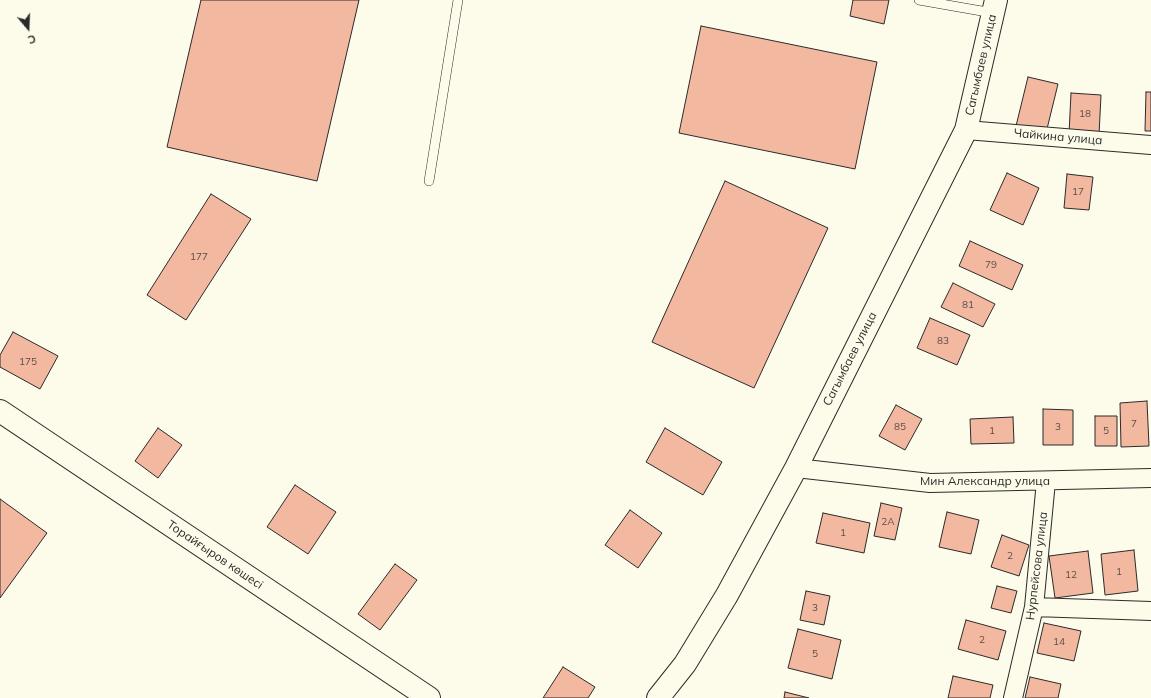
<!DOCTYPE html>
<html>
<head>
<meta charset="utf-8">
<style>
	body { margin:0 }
	#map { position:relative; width:1151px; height:698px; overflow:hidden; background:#fdfbea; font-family:Mulish,sans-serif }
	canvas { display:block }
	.north { position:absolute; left:8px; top:8px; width:40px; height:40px; -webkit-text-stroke:3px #fdfbea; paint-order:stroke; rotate:161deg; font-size:11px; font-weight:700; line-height:16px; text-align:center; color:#2b2b2b }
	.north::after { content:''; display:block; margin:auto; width:14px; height:18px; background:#2b2b2b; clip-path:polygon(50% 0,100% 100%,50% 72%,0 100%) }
</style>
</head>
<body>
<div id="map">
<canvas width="1151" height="698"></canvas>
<div class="north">С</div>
</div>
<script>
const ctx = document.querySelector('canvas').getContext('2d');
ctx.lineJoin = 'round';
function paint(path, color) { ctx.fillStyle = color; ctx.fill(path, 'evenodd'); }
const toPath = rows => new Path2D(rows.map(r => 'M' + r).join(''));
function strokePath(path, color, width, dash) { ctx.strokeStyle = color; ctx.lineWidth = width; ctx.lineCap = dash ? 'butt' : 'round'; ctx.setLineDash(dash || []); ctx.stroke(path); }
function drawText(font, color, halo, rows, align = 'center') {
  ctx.font = font + ' Mulish,sans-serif'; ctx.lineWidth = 3; ctx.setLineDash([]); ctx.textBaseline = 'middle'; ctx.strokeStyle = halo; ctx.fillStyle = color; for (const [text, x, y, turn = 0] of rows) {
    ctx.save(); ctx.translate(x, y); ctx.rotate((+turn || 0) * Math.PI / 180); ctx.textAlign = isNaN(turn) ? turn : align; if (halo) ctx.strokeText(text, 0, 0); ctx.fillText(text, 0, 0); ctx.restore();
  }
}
const building = toPath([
	[201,0,359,0,317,181,167,147,201,0],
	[853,0,889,0,884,24,850,16,853,0],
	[701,26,877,62,855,169,679,133,701,26],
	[1028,77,1058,84,1046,133,1016,126,1028,77],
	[1146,92,1151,92,1151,131,1145,131,1146,92],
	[1071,93,1101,95,1099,135,1069,134,1071,93],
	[1007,173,1039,188,1023,225,990,210,1007,173],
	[1067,174,1093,177,1089,210,1064,208,1067,174],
	[725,181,828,228,754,388,652,342,725,181],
	[211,194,251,219,186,320,147,295,211,194],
	[970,241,1023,265,1012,290,959,266,970,241],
	[953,283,995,304,983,327,941,307,953,283],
	[930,318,970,335,957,365,917,348,930,318],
	[13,332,58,356,40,389,0,367,0,355,13,332],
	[1147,401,1149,446,1121,447,1120,403,1147,401],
	[896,405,922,419,905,450,879,436,896,405],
	[1043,409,1073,410,1073,445,1043,445,1043,409],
	[1095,416,1117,416,1117,446,1095,446,1095,416],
	[1013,417,1014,443,971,444,970,419,1013,417],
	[158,428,182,445,158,478,135,461,158,428],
	[665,428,722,462,703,495,646,462,665,428],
	[295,485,336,512,308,554,267,527,295,485],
	[0,499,47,533,0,598,0,499],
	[881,503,902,508,895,540,874,536,881,503],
	[630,510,662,533,638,568,605,545,630,510],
	[947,512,979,520,971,554,939,547,947,512],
	[823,513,870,523,864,553,816,543,823,513],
	[1002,535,1029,545,1019,576,991,567,1002,535],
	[1134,550,1138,591,1105,595,1101,554,1134,550],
	[1088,551,1093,593,1055,598,1049,556,1088,551],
	[395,564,417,580,380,630,358,614,395,564],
	[997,586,1017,591,1011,613,991,608,997,586],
	[806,591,830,596,824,625,800,620,806,591],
	[966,620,1006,631,998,660,958,649,966,620],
	[1044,623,1081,631,1074,661,1037,653,1044,623],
	[798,629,841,640,832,679,788,668,798,629],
	[563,667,595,687,588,698,543,698,563,667],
	[953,676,993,685,990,698,948,698,953,676],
	[1030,677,1061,684,1058,698,1025,698,1030,677],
	[785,692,809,698,784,698,785,692]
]);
const lane = toPath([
	[919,0,993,13],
	[429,181,458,0]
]);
const street = toPath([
	[966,130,1151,145],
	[796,468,930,483,1151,478],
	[1034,607,1151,611],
	[1013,698,1034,607,1046,481]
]);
const secondary = toPath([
	[0,411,429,698],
	[658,698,685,664,727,595,796,468,966,130,996,0]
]);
const numberNames = [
	["18",1085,114],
	["17",1078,192],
	["177",199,257],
	["79",991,265],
	["81",968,305],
	["83",943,341],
	["175",28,362],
	["7",1134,424],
	["85",900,427],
	["3",1058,427],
	["1",992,431],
	["5",1106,431],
	["2А",888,522],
	["1",843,533],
	["2",1010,556],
	["1",1119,572],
	["12",1071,575],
	["3",815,608],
	["2",982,640],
	["14",1059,642],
	["5",815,654]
];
const streetNames = [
	["Сагымбаев улица",981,65,-77],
	["Чайкина улица",1058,137,5],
	["Сагымбаев улица",850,359,-63],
	["Мин Александр улица",985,481],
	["Торайғыров көшесі",215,555,34],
	["Нурпейсова улица",1037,566,-83]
];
paint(building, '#f2b8a0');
strokePath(building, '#2b2b2b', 1);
strokePath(lane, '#2b2b2b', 10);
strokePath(street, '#2b2b2b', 20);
strokePath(secondary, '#2b2b2b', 24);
strokePath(lane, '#fdfbea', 9);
strokePath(street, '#fdfbea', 18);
strokePath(secondary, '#fdfbea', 22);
drawText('10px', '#5d4e48', null, numberNames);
drawText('12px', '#2b2b2b', '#fdfbea', streetNames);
</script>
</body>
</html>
